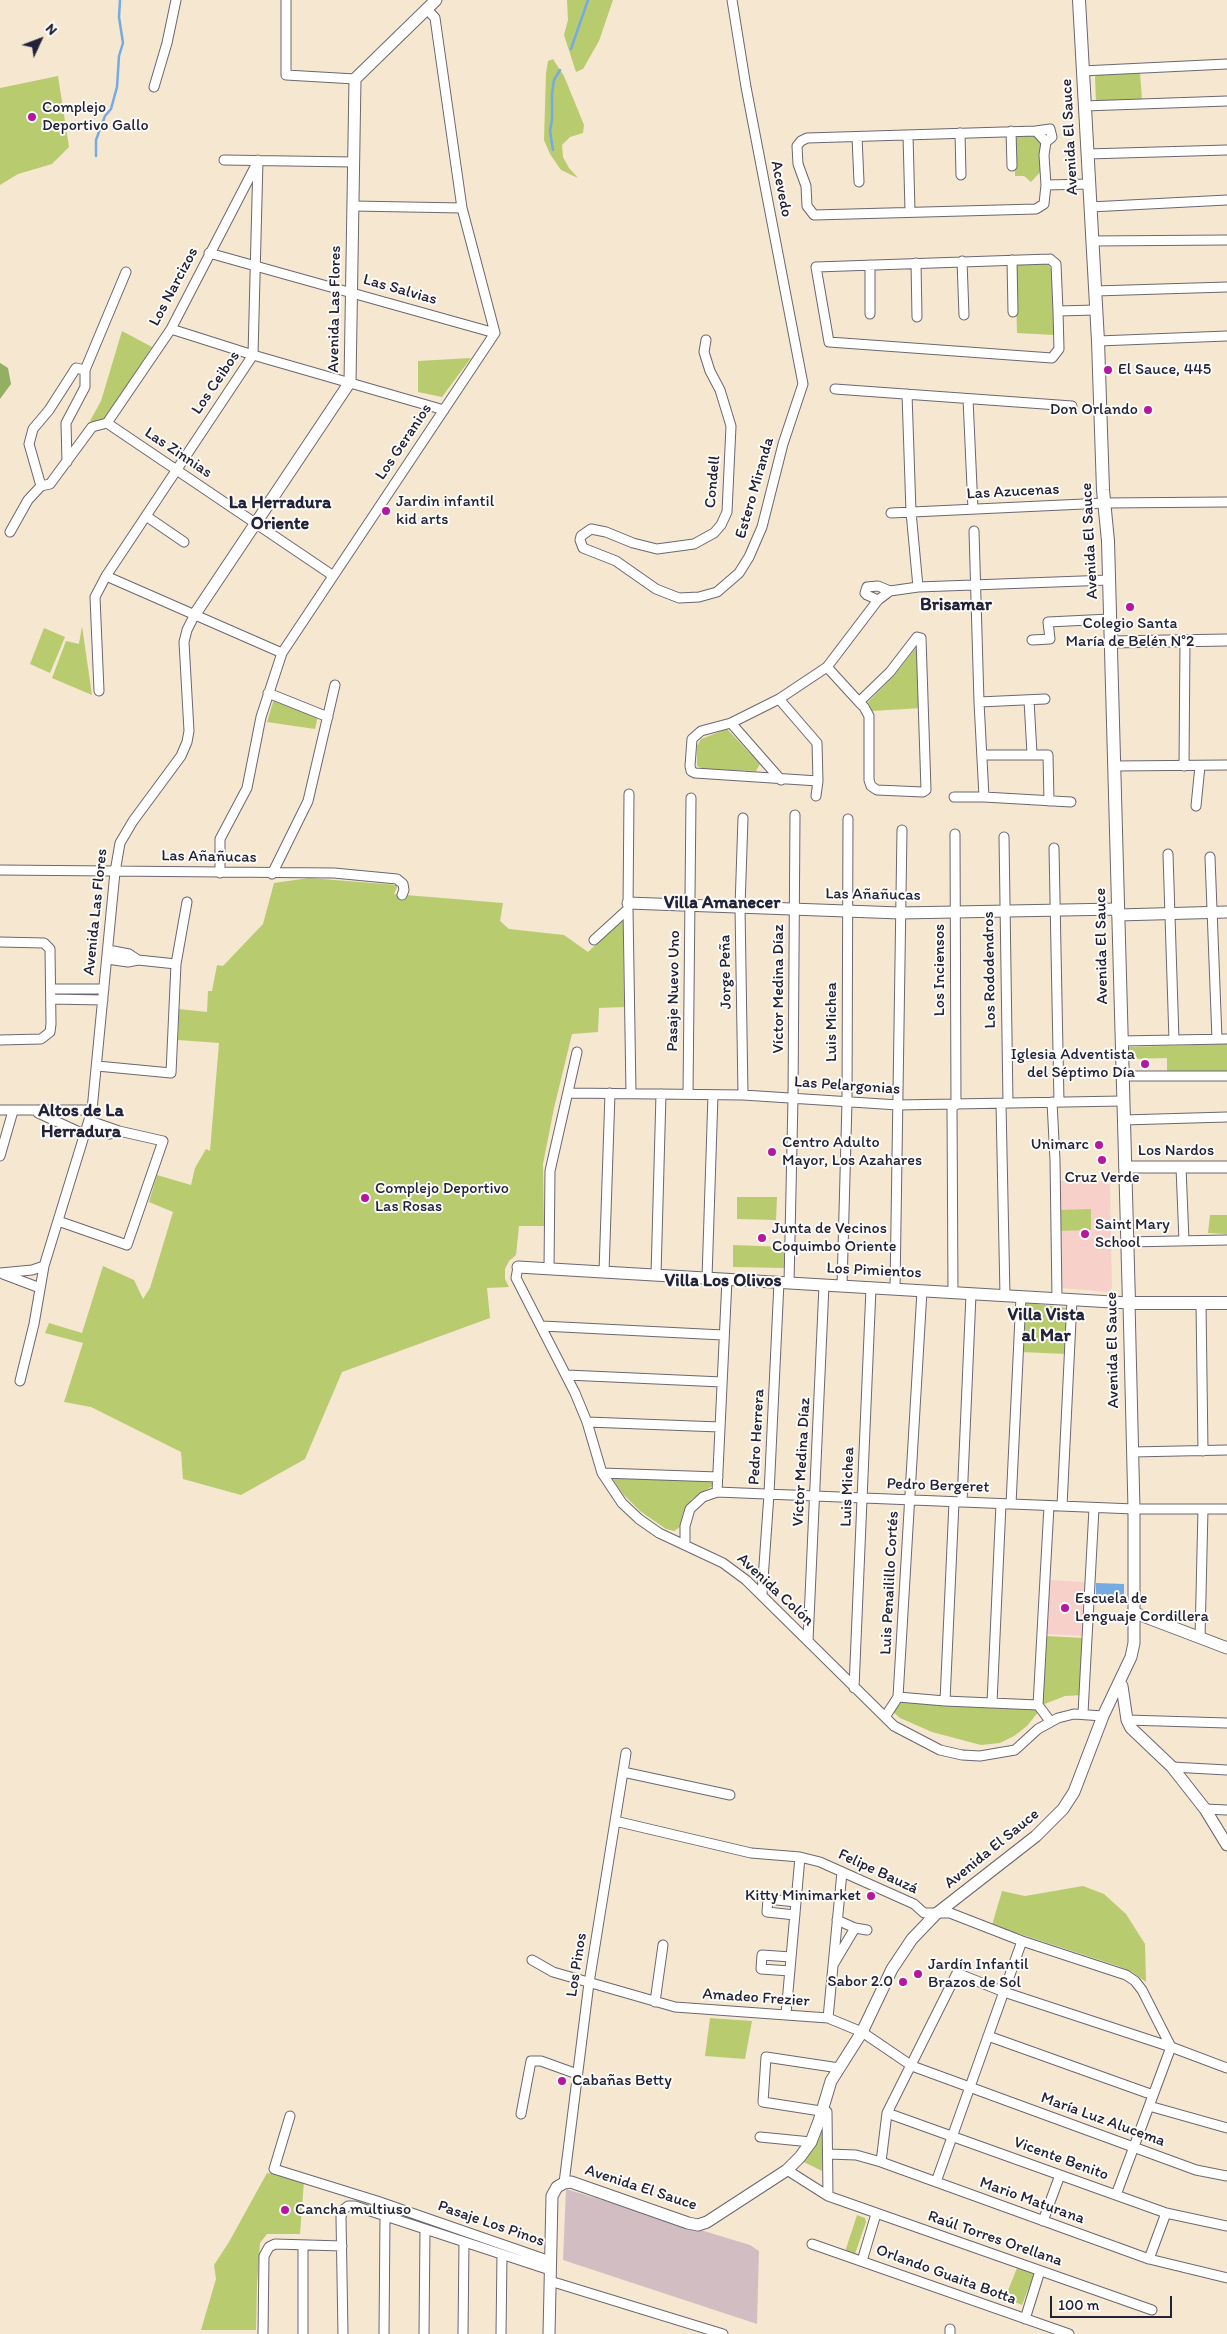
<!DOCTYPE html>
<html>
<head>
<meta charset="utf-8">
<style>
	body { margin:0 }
	#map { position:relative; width:1227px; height:2334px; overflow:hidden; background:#f6e7d1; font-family:Itim,sans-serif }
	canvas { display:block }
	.north { position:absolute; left:15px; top:15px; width:50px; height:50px; -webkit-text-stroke:4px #fdfcf7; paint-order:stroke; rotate:47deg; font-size:14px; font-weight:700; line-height:20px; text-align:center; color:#22223b }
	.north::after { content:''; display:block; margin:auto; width:18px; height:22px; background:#22223b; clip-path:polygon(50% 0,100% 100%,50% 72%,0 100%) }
	.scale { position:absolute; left:1050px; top:2296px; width:122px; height:22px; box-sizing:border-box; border:2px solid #22223b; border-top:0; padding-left:6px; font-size:15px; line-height:18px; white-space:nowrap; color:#22223b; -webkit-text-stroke:4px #fdfcf7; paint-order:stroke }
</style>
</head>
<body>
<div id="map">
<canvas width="1227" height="2334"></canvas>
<div class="north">N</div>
<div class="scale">100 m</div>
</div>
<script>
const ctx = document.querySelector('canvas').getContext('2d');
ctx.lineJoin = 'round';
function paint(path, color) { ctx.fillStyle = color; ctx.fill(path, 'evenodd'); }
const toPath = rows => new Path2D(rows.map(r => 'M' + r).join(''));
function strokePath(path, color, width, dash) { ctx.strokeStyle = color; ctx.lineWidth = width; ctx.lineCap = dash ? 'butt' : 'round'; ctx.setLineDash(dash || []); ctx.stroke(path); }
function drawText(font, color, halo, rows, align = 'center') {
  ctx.font = font + ' Itim,sans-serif'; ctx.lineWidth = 4; ctx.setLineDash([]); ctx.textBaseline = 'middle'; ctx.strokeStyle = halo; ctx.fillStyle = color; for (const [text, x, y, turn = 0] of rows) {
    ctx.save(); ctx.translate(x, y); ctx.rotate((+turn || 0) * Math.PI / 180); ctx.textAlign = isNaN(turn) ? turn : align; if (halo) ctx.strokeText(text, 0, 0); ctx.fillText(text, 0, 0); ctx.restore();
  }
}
const built = toPath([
	[1060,1181,1106,1181,1110,1185,1112,1288,1108,1292,1063,1288,1058,1283],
	[1048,1580,1085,1582,1083,1636,1045,1634]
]);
const industrial = toPath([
	[566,2189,750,2245,759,2251,757,2324,563,2260]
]);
const green = toPath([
	[567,0,613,0,599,41,583,69,576,72,564,35,568,20],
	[553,59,564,76,584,125,583,133,570,137,562,145,563,157,569,168,578,178,561,170,550,154,544,140,546,73,548,61],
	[1140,73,1142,99,1096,101,1095,77,1098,74],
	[58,76,69,147,52,164,18,174,0,185,0,88],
	[1014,133,1036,133,1044,143,1042,170,1031,182,1024,176,1015,176],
	[1047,263,1052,270,1054,335,1017,333,1015,264],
	[122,331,152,347,100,427,90,421,101,401],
	[471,358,442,397,418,392,418,361],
	[82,626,92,695,52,678,66,641,79,644],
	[44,628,65,637,50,673,30,664],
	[918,645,922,708,872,711,868,702,894,676],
	[274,699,318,716,315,729,267,722],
	[727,729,760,764,756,771,704,769,697,766,697,746,701,739],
	[309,878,398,885,394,894,503,903,500,921,509,929,564,935,588,952,621,921,623,922,624,1007,599,1008,598,1032,572,1034,554,1108,543,1164,544,1226,519,1226,516,1255,509,1261,505,1269,505,1279,509,1287,487,1288,490,1318,342,1372,305,1459,241,1495,183,1479,181,1452,91,1407,64,1402,83,1343,45,1333,49,1323,82,1333,103,1266,134,1280,143,1299,150,1288,173,1212,149,1202,157,1175,191,1185,195,1168,206,1149,210,1151,219,1043,178,1040,179,1009,207,1012,208,991,212,991,217,965,223,966,263,924,274,883],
	[1227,1044,1227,1073,1167,1074,1167,1058,1130,1059,1129,1047],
	[737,1197,777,1197,776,1220,737,1219],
	[1091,1209,1091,1230,1059,1231,1059,1210],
	[1210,1215,1227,1215,1227,1234,1208,1233],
	[733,1245,785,1247,784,1268,733,1267],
	[1028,1303,1068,1308,1067,1354,1021,1352,1025,1304],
	[610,1475,713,1481,714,1485,692,1499,683,1513,680,1527,674,1531,666,1529,640,1511,623,1494],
	[1046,1636,1084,1638,1083,1695,1065,1696,1042,1705],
	[899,1701,1034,1707,1039,1711,1027,1726,1014,1736,1000,1743,981,1745,932,1732,900,1718,893,1712],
	[1083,1886,1104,1894,1126,1914,1145,1944,1146,1982,1132,1972,1118,1966,992,1925,1002,1891,1025,1896],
	[710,2018,752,2021,745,2059,705,2056],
	[823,2120,822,2171,802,2161,813,2150,820,2137],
	[267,2173,286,2175,304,2181,300,2234,267,2234,260,2243,257,2286,256,2330,201,2330,216,2279,214,2265,229,2242],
	[857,2215,865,2218,866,2222,855,2254,845,2252],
	[1017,2268,1034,2274,1022,2305,1005,2298]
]);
const forest = toPath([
	[0,363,8,368,11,384,0,399]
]);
const water = toPath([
	[1096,1583,1124,1584,1124,1597,1096,1595]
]);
const stream = toPath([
	[571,49,588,0],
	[553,150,550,131,552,120,552,94,554,80,560,70],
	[96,156,96,140,105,116,111,109,117,87,119,56,123,43,119,17,120,0]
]);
const minor = toPath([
	[286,0,286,75,355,79],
	[1082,71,1227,64],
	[154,87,167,43,176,0],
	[1084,106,1227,101],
	[1011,131,1012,166],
	[1036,131,1046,142,1044,155,1046,185,1044,204,1036,209,814,215,807,206,806,186,798,164,797,146,801,141,807,138,1036,131],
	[1036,131,1050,129,1052,137,1046,142],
	[960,133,961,175],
	[908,135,910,211],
	[857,137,859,182],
	[1087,154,1227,150],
	[224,160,353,162],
	[1046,185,1089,184],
	[353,206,462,208],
	[1090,207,1227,200],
	[1092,241,1227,240],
	[209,253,495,333],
	[1050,259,1056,264,1058,311,1059,349,1052,358,829,342,816,267,1050,259],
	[1012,260,1013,312],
	[962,261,964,315],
	[916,263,917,317],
	[870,265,870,314],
	[1095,291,1227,287],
	[1058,311,1096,310],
	[171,329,253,355,444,410],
	[706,340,704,352,710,371,720,390,731,426,727,512,721,525,714,533,694,544,657,549,633,543,606,532,591,529,581,536,580,540,583,548,616,561,656,589,679,598,699,597,717,592,739,573,749,557,762,527,783,444,803,384,746,87,732,0],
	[1098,341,1227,336],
	[835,389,1072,406],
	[907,394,911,512,918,587],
	[968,399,973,509],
	[107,423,92,427,50,484,41,486,29,444,33,429,49,410,76,368,85,370,126,272],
	[107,423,171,329,257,163],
	[107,423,332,575],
	[67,462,66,423,85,387,85,370],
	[891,513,1105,503,1227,502],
	[146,516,184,542],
	[974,531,979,702,984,797],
	[10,532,28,500,41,486],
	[106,576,282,653],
	[878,600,867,595,865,593,867,587,878,586,890,591],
	[1032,640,1050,639,1048,622,1110,619],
	[827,667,859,702,864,707,869,716,869,780,871,786,877,790,923,792,926,790,921,638,917,637,890,672,859,702],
	[99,691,95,597,106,576,253,355,258,160],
	[268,693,328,717],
	[779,699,817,743,818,781,816,796],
	[1029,700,1032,754],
	[979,702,1045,699],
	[731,723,781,780],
	[983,755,1048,755,1049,801],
	[1115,766,1227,765],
	[1184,766,1185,641],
	[818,781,695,773,691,771,690,766,692,739,701,731,731,723,779,699,827,667,878,600,890,591,918,587,1109,580],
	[629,794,628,909,631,1093],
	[954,797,984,797,1071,802],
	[1196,806,1200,766],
	[743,818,740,907,743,1095],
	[955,834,956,1105],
	[1004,837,1008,1103],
	[1054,848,1059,1102],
	[1168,854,1174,1040],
	[1210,857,1217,1039],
	[0,870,334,873,397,879,403,884,404,890,402,895],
	[220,873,220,839,247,788,261,717,282,653,495,333,462,208,435,18,427,9],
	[272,874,308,801,335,685],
	[594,940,628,909],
	[0,942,44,943,50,949,51,1024,50,1032,41,1039,0,1040],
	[108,950,129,954,138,960],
	[107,959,128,962,138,960,176,964],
	[51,989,104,989],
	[51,999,103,1000],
	[1121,1041,1227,1039],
	[97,1066,171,1073,176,964,187,902],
	[1122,1076,1227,1076],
	[569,1093,743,1095,898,1105,1122,1101],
	[688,1094,691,798],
	[1052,1102,1055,1160,1057,1299],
	[1001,1104,1005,1296],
	[952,1106,953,1293],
	[0,1110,92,1110],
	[38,1113,86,1135],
	[1123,1120,1227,1117],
	[88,1130,110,1134,119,1131],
	[0,1156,13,1111],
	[1181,1167,1184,1241],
	[58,1221,127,1245,163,1141,119,1131,90,1121],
	[1127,1242,1227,1240],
	[518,1267,516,1278,575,1393,587,1422,602,1473,622,1503,639,1519,659,1533,723,1563,746,1580,894,1726,940,1750,962,1755,980,1756,1015,1750,1038,1729,1058,1718,1074,1714,1103,1716],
	[549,1268,550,1171,577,1052],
	[604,1272,610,1093],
	[0,1273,32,1270,44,1266],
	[3,1274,40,1288],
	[656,1275,661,1094],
	[707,1278,713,1095],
	[789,1283,793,1098,795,815],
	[842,1286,847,1102,848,819],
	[895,1289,902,830],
	[1201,1303,1203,1451],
	[542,1326,723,1335],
	[567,1375,722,1382],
	[20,1381,34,1324,44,1266,92,1110,115,872,120,843,133,821,181,756,187,742,189,731,184,642,187,630,195,614],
	[587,1422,720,1427],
	[1132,1452,1227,1450],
	[602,1473,718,1477],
	[717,1492,727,1279],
	[962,1502,971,1294],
	[1011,1504,1021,1297],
	[1062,1506,1072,1300],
	[685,1545,685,1526,690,1509,703,1497,717,1492,1134,1509,1227,1509],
	[762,1594,769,1494,779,1282],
	[1200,1638,1203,1509],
	[808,1641,824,1285],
	[854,1688,871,1288],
	[898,1697,922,1291],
	[898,1697,945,1701,1038,1705,1050,1721],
	[945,1701,954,1502],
	[992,1703,1001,1504],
	[1038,1705,1049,1506],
	[1083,1713,1094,1508],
	[885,1717,898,1697],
	[1127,1720,1227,1723],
	[1172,1767,1227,1770],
	[623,1772,730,1795],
	[1205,1809,1227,1810],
	[615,1821,751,1853,800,1857,820,1862,914,1904,924,1913,950,1913,1022,1941,1126,1975,1135,1981,1142,1990,1171,2047,1227,2068],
	[795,1915,767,1912,768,1899,796,1902],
	[837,1920,855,1928,867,1930],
	[532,1960,553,1972,675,2007,828,2018,862,2032,912,2066,1196,2170,1227,2176],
	[833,1965,855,1928],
	[790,1971,761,1969,762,1955,791,1957],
	[655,2002,663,1945],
	[786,2014,800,1857],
	[828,2018,842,1872],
	[988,2036,1153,2095],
	[1149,2106,1227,2128],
	[887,2113,1166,2213,1227,2226],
	[521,2114,531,2061,541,2061,577,2074],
	[290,2116,274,2169,377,2201,550,2261],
	[760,2137,811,2142],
	[828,2154,856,2155,881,2162,1149,2259,1227,2278],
	[881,2162,887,2113,957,1973,1004,1992,1171,2047,1116,2195],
	[787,2170,828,2196,1152,2310],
	[936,2182,1022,1941],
	[564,2183,589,1983,626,1753],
	[828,2196,827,2112,763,2102,766,2057,839,2068],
	[1043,2221,1060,2175],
	[812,2244,1069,2334],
	[1149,2259,1166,2213],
	[862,2261,876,2214],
	[550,2281,723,2334],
	[1025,2319,1040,2271],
	[263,2334,264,2256,269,2247,275,2244,342,2246],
	[303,2334,303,2245],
	[343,2334,341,2217,343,2210,348,2206,355,2206,550,2270],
	[384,2334,385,2217],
	[424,2334,425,2230],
	[463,2334,464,2242],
	[501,2334,502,2255],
	[950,2334,950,2329]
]);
const tertiary = toPath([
	[195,614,350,382,355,79,436,0],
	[1111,642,1227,640],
	[628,903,900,913,1118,909],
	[1118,915,1227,912],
	[1125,1167,1227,1167],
	[518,1267,1129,1303,1134,1509,1134,1643,1131,1657,1103,1716,1074,1792,1063,1809,1036,1836,936,1914,912,1939,892,1969,862,2032,831,2081,819,2121,811,2142,800,2157,787,2170,707,2222,698,2225,688,2223,571,2182,564,2183,557,2187,552,2196,549,2334],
	[1135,1613,1227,1648],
	[1119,1683,1122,1686,1127,1720,1131,1728,1172,1767,1205,1809,1227,1845]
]);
const secondary = toPath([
	[1079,0,1098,341,1103,490,1108,541,1129,1303,1227,1303]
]);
const markers = [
	[32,117,5,"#b5179e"],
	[1108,370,5,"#b5179e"],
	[1148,410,5,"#b5179e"],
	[386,511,5,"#b5179e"],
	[1130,607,5,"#b5179e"],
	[1145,1064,5,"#b5179e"],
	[1099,1145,5,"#b5179e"],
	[772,1152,5,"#b5179e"],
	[1102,1160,5,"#b5179e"],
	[365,1198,5,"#b5179e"],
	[1085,1234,5,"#b5179e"],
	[762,1238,5,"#b5179e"],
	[1065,1608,5,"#b5179e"],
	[871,1896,5,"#b5179e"],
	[918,1974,5,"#b5179e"],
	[903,1982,5,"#b5179e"],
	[562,2081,5,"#b5179e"],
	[285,2210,5,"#b5179e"]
];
const poiNames = [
	["Complejo",42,108],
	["Deportivo Gallo",42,126],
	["El Sauce, 445",1118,370],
	["Don Orlando",1138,410,"right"],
	["Jardin infantil",396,502],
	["kid arts",396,520],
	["Colegio Santa",1130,624,"center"],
	["María de Belén N°2",1130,642,"center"],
	["Iglesia Adventista",1135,1055,"right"],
	["del Séptimo Día",1135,1073,"right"],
	["Centro Adulto",782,1143],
	["Mayor, Los Azahares",782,1161],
	["Unimarc",1089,1145,"right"],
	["Cruz Verde",1102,1178,"center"],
	["Complejo Deportivo",375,1189],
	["Las Rosas",375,1207],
	["Saint Mary",1095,1225],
	["School",1095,1243],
	["Junta de Vecinos",772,1229],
	["Coquimbo Oriente",772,1247],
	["Escuela de",1075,1599],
	["Lenguaje Cordillera",1075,1617],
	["Kitty Minimarket",861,1896,"right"],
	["Jardín Infantil",928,1965],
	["Brazos de Sol",928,1983],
	["Sabor 2.0",893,1982,"right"],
	["Cabañas Betty",572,2081],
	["Cancha multiuso",295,2210]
];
const streetNames = [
	["Avenida El Sauce",1070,137,-93],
	["Acevedo",781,189,79],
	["Los Narcizos",174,287,-62],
	["Las Salvias",400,290,16],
	["Avenida Las Flores",335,309,-89],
	["Los Ceibos",216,383,-56],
	["Los Geranios",404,442,-56],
	["Las Zinnias",178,453,34],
	["Condell",713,482,-85],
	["Estero Miranda",755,488,-74],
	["Las Azucenas",1013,492,-3],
	["Avenida El Sauce",1090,541,-93],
	["Las Añañucas",209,857,1],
	["Las Añañucas",873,895,1],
	["Avenida Las Flores",96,912,-84],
	["Avenida El Sauce",1102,946,-91],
	["Los Inciensos",940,970,-90],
	["Los Rododendros",990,970,-91],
	["Jorge Peña",726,972,-91],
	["Víctor Medina Díaz",779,989,-90],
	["Pasaje Nuevo Uno",674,991,-89],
	["Luis Michea",832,1022,-90],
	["Las Pelargonias",847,1086,4],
	["Los Nardos",1176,1151],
	["Los Pimientos",874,1271,3],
	["Avenida El Sauce",1113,1350,-91],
	["Pedro Herrera",757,1437,-87],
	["Víctor Medina Díaz",802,1462,-87],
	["Pedro Bergeret",938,1486,2],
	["Luis Michea",848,1487,-88],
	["Luis Penailillo Cortés",890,1583,-87],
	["Avenida Colón",775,1590,43],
	["Avenida El Sauce",992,1849,-39],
	["Felipe Bauzá",878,1872,25],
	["Los Pinos",577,1965,-81],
	["Amadeo Frezier",756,1998,4],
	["María Luz Alucema",1103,2120,20],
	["Vicente Benito",1061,2159,20],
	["Avenida El Sauce",641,2188,18],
	["Mario Maturana",1032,2201,20],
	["Pasaje Los Pinos",491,2224,19],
	["Raúl Torres Orellana",995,2239,19],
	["Orlando Guaita Botta",946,2275,20]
];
const neighbourhoodNames = [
	["La Herradura",280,503],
	["Oriente",280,524],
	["Brisamar",956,605],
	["Villa Amanecer",722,903],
	["Altos de La",81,1111],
	["Herradura",81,1132],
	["Villa Los Olivos",723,1281],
	["Villa Vista",1046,1315],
	["al Mar",1046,1336]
];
paint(built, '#f7d0ca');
paint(industrial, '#d2bec2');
paint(green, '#b8cb6f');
paint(forest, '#92af62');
paint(water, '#74abe3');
strokePath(stream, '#74abe3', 2.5);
strokePath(minor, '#6c6770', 11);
strokePath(tertiary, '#6c6770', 13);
strokePath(secondary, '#6c6770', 14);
strokePath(minor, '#fff', 9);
strokePath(tertiary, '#fff', 11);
strokePath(secondary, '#fff', 12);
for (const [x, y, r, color] of markers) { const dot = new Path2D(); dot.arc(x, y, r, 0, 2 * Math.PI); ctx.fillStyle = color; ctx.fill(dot); strokePath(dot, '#fdfcf7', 2); }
drawText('16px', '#22223b', '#fdfcf7', poiNames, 'left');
drawText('16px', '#22223b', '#fdfcf7', streetNames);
drawText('bold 18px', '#22223b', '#fdfcf7', neighbourhoodNames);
</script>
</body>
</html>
